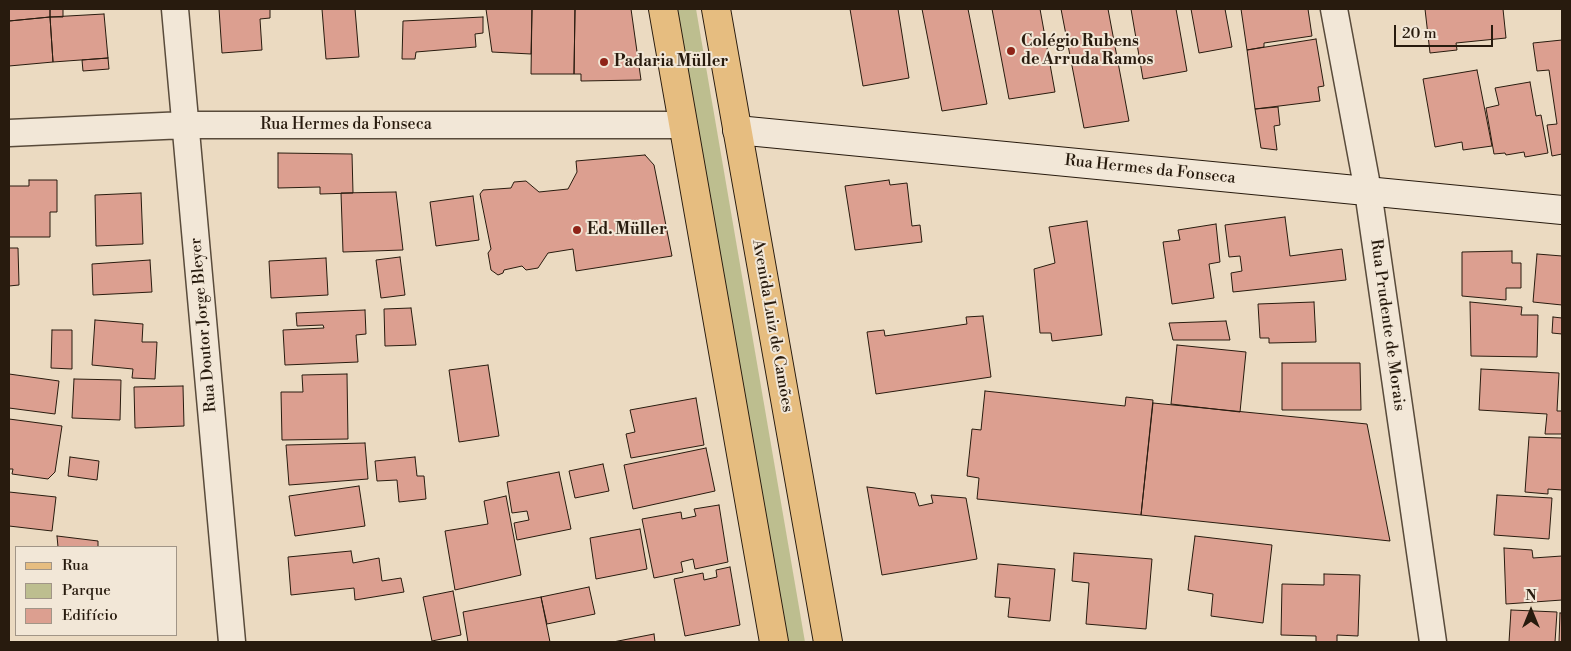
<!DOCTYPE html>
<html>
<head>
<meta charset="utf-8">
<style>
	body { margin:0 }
	#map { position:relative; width:1571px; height:651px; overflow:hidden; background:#ebdac1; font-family:"Libre Bodoni",serif }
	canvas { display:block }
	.frame { position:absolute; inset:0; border:10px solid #281b0e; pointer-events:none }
	.legend { position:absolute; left:15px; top:546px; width:162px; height:90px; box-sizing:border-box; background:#f2e7d7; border:1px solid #a19587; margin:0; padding:6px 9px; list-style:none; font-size:15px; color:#281b0e }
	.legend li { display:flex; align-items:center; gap:10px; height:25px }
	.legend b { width:25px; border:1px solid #a19587 }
	.north { position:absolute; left:1506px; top:586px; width:50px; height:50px; -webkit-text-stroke:4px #f2e7d7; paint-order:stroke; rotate:0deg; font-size:14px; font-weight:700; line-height:20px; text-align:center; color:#281b0e }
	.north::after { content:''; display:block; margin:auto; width:18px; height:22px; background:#281b0e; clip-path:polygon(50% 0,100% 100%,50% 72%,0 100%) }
	.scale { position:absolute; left:1394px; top:25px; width:99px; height:22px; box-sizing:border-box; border:2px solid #281b0e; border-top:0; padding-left:6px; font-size:15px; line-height:18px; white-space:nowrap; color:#281b0e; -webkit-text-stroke:4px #f2e7d7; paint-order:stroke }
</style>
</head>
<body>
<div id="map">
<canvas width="1571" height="651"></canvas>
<div class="frame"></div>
<ul class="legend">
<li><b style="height:6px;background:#e6bd80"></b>Rua</li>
<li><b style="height:14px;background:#bdbe8f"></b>Parque</li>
<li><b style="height:14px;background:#dc9f90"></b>Edifício</li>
</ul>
<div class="north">N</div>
<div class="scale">20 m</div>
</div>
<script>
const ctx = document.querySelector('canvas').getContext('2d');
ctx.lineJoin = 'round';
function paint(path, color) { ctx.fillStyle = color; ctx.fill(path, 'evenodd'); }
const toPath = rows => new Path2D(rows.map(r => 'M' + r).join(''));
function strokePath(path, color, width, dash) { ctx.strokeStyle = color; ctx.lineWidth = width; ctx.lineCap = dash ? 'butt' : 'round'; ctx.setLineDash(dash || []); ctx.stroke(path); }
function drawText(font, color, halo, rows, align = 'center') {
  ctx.font = font + ' "Libre Bodoni",serif'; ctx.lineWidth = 4; ctx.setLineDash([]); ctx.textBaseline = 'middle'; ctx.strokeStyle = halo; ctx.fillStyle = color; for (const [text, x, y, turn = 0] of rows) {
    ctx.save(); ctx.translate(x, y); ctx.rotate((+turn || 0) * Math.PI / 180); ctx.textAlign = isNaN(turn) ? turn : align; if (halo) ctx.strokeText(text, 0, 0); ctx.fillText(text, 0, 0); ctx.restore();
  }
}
const green = toPath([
	[677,9,696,9,805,642,786,642]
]);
const building = toPath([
	[9,9,50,9,50,17,9,21,9,9],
	[50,9,63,9,63,17,50,17,50,9],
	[219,9,270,9,270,18,260,19,262,50,222,53,219,9],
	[322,9,355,9,359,57,326,59,322,9],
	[486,9,532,9,531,54,492,52,486,9],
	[532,9,575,9,574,74,531,74,532,9],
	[575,9,631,9,641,80,581,81,581,74,574,74,575,9],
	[850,9,898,9,909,78,863,86,850,9],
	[922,9,968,9,987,104,942,111,922,9],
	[992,9,1040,9,1055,92,1009,99,992,9],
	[1061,9,1108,9,1129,121,1084,128,1061,9],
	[1131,9,1176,9,1187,71,1143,79,1131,9],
	[1191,9,1225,9,1232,47,1199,53,1191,9],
	[1241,9,1308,9,1312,36,1264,43,1264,47,1247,50,1241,9],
	[1425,9,1503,9,1506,38,1456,43,1457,50,1430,53,1425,9],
	[104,14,108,58,53,62,50,17,104,14],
	[50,17,53,62,9,66,9,21,50,17],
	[483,17,483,33,475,34,476,47,416,52,415,59,402,59,403,21,483,17],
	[1316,39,1324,86,1318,87,1320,101,1255,109,1247,50,1316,39],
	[1562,40,1562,154,1552,156,1547,125,1557,124,1549,70,1537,71,1533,43,1562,40],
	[108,58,109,69,83,71,82,60,108,58],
	[1477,70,1492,146,1463,150,1462,142,1435,147,1423,79,1477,70],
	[1530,82,1536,116,1541,115,1548,153,1525,157,1524,152,1506,155,1505,153,1494,154,1486,108,1499,105,1495,88,1530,82],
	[1278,107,1280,125,1274,126,1277,150,1261,148,1255,109,1278,107],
	[278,153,352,154,353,193,320,194,320,187,278,188,278,153],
	[645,155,654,165,672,256,576,271,573,249,548,253,538,268,526,270,522,266,504,270,503,273,498,275,491,270,488,253,491,249,480,194,483,190,511,188,514,182,526,181,539,192,568,189,577,172,576,161,645,155],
	[29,180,57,180,57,212,50,212,50,237,9,237,9,186,29,186,29,180],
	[889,180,890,185,907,183,912,226,920,225,922,242,855,250,845,186,889,180],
	[396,192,403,250,343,252,341,193,396,192],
	[141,193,143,244,96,246,95,195,141,193],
	[473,196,479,240,436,246,430,202,473,196],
	[1285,217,1290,256,1342,249,1346,280,1233,292,1231,273,1242,271,1240,256,1229,257,1225,225,1285,217],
	[1087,221,1102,335,1052,341,1051,333,1040,333,1034,269,1055,263,1049,227,1087,221],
	[1216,224,1220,262,1209,264,1214,298,1172,304,1163,242,1180,240,1178,230,1216,224],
	[9,248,18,248,19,285,9,286,9,248],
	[1512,251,1512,263,1521,263,1521,288,1506,288,1506,300,1462,296,1462,252,1512,251],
	[1537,254,1562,256,1562,305,1533,302,1537,254],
	[400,257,405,295,381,298,376,260,400,257],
	[326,258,328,295,271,298,269,261,326,258],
	[150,260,152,292,93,295,92,264,150,260],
	[1314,302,1316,342,1269,343,1269,338,1260,338,1258,304,1314,302],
	[1470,302,1522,307,1521,315,1538,315,1537,357,1471,356,1470,302],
	[411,308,416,345,385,346,384,309,411,308],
	[365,310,366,334,356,335,358,362,285,365,283,330,324,328,323,325,297,326,296,313,365,310],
	[983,316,991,377,876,394,867,332,884,330,885,336,967,324,966,317,983,316],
	[1553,317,1562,318,1562,334,1552,333,1553,317],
	[95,320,143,324,142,342,157,342,155,379,132,378,133,369,92,365,95,320],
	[1226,321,1230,340,1173,340,1169,323,1226,321],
	[52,330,72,330,72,369,51,368,52,330],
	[1177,345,1246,352,1240,412,1171,404,1177,345],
	[1282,363,1360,363,1361,410,1282,410,1282,363],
	[488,365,499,436,459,442,449,370,488,365],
	[1481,369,1559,373,1557,411,1562,411,1562,434,1545,434,1547,414,1479,410,1481,369],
	[9,374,59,381,55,414,9,408,9,374],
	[347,374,348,439,282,440,281,392,303,392,302,375,347,374],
	[74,379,121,380,120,420,72,418,74,379],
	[183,386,184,426,135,428,134,387,183,386],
	[985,391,1125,406,1126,397,1153,400,1141,515,977,499,979,478,967,476,972,429,981,430,985,391],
	[696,398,704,445,631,458,626,434,635,432,630,410,696,398],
	[1153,403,1367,424,1390,541,1141,515,1153,403],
	[9,419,62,426,55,472,48,479,12,474,13,469,9,469,9,419],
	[1529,437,1562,438,1562,490,1548,489,1548,494,1525,492,1529,437],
	[365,443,368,479,289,485,286,445,365,443],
	[706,448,715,491,633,509,624,465,706,448],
	[70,457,99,461,97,480,68,476,70,457],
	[415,457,417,476,424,476,426,499,399,502,397,480,377,481,375,461,415,457],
	[603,464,609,491,575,498,569,471,603,464],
	[559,472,571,529,517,540,514,523,529,520,527,511,512,513,507,482,559,472],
	[359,486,365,526,295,536,289,496,359,486],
	[867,487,915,493,919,506,933,503,931,495,966,498,977,559,882,575,867,487],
	[9,492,56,497,52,531,9,526,9,492],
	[1497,495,1552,498,1549,539,1494,535,1497,495],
	[506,496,521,575,455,590,445,531,488,524,484,501,506,496],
	[719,505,728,562,695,569,693,559,681,562,683,572,654,578,642,519,681,512,682,519,696,516,694,509,719,505],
	[640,529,647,569,596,579,590,538,640,529],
	[57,536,98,541,98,547,58,547,57,536],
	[1195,536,1272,545,1263,623,1211,616,1213,594,1188,590,1195,536],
	[1504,548,1532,550,1533,558,1562,556,1562,600,1506,604,1504,548],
	[351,551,353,563,379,558,382,581,401,578,404,592,355,600,354,588,291,595,288,557,351,551],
	[1074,553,1152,559,1146,629,1086,624,1089,583,1072,581,1074,553],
	[998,564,1055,569,1050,621,1008,617,1010,598,995,597,998,564],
	[730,567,740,625,685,636,674,579,703,573,704,580,717,577,716,570,730,567],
	[1324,574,1360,575,1358,636,1337,635,1337,642,1316,642,1316,636,1281,635,1282,584,1324,585,1324,574],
	[589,587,595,614,547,624,541,597,589,587],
	[453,591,461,635,432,641,423,597,453,591],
	[541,597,550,642,468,642,463,612,541,597],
	[1511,610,1557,612,1555,642,1509,642,1511,610],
	[1560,613,1562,613,1562,642,1559,642,1560,613],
	[654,634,655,642,613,642,654,634]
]);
const street = toPath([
	[175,9,232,642],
	[1334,9,1368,191,1433,642],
	[9,133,185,125,683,125]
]);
const secondary = toPath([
	[737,130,1562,210]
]);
const primary = toPath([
	[663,9,774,642],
	[716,9,828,642]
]);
const markers = [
	[1011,51,5,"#8f2418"],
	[604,62,5,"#8f2418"],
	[577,230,5,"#8f2418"]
];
const poiNames = [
	["Colégio Rubens",1021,42],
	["de Arruda Ramos",1021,60],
	["Padaria Müller",614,62],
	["Ed. Müller",587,230]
];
const streetNames = [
	["Rua Hermes da Fonseca",346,125],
	["Rua Hermes da Fonseca",1150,170,6],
	["Rua Doutor Jorge Bleyer",204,325,-95],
	["Rua Prudente de Morais",1387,325,82],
	["Avenida Luiz de Camões",772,326,80]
];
paint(green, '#bdbe8f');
paint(building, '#dc9f90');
strokePath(building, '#281b0e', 1);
strokePath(street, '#594b3b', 29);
strokePath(secondary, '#281b0e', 30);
strokePath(primary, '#281b0e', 30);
strokePath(street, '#f2e7d7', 26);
strokePath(secondary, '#f2e7d7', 28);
strokePath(primary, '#e6bd80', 28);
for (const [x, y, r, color] of markers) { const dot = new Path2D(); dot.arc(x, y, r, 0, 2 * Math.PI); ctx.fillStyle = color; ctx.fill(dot); strokePath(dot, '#f2e7d7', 2); }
drawText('bold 16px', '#281b0e', '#f2e7d7', poiNames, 'left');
drawText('16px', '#281b0e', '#f2e7d7', streetNames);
</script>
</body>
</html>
